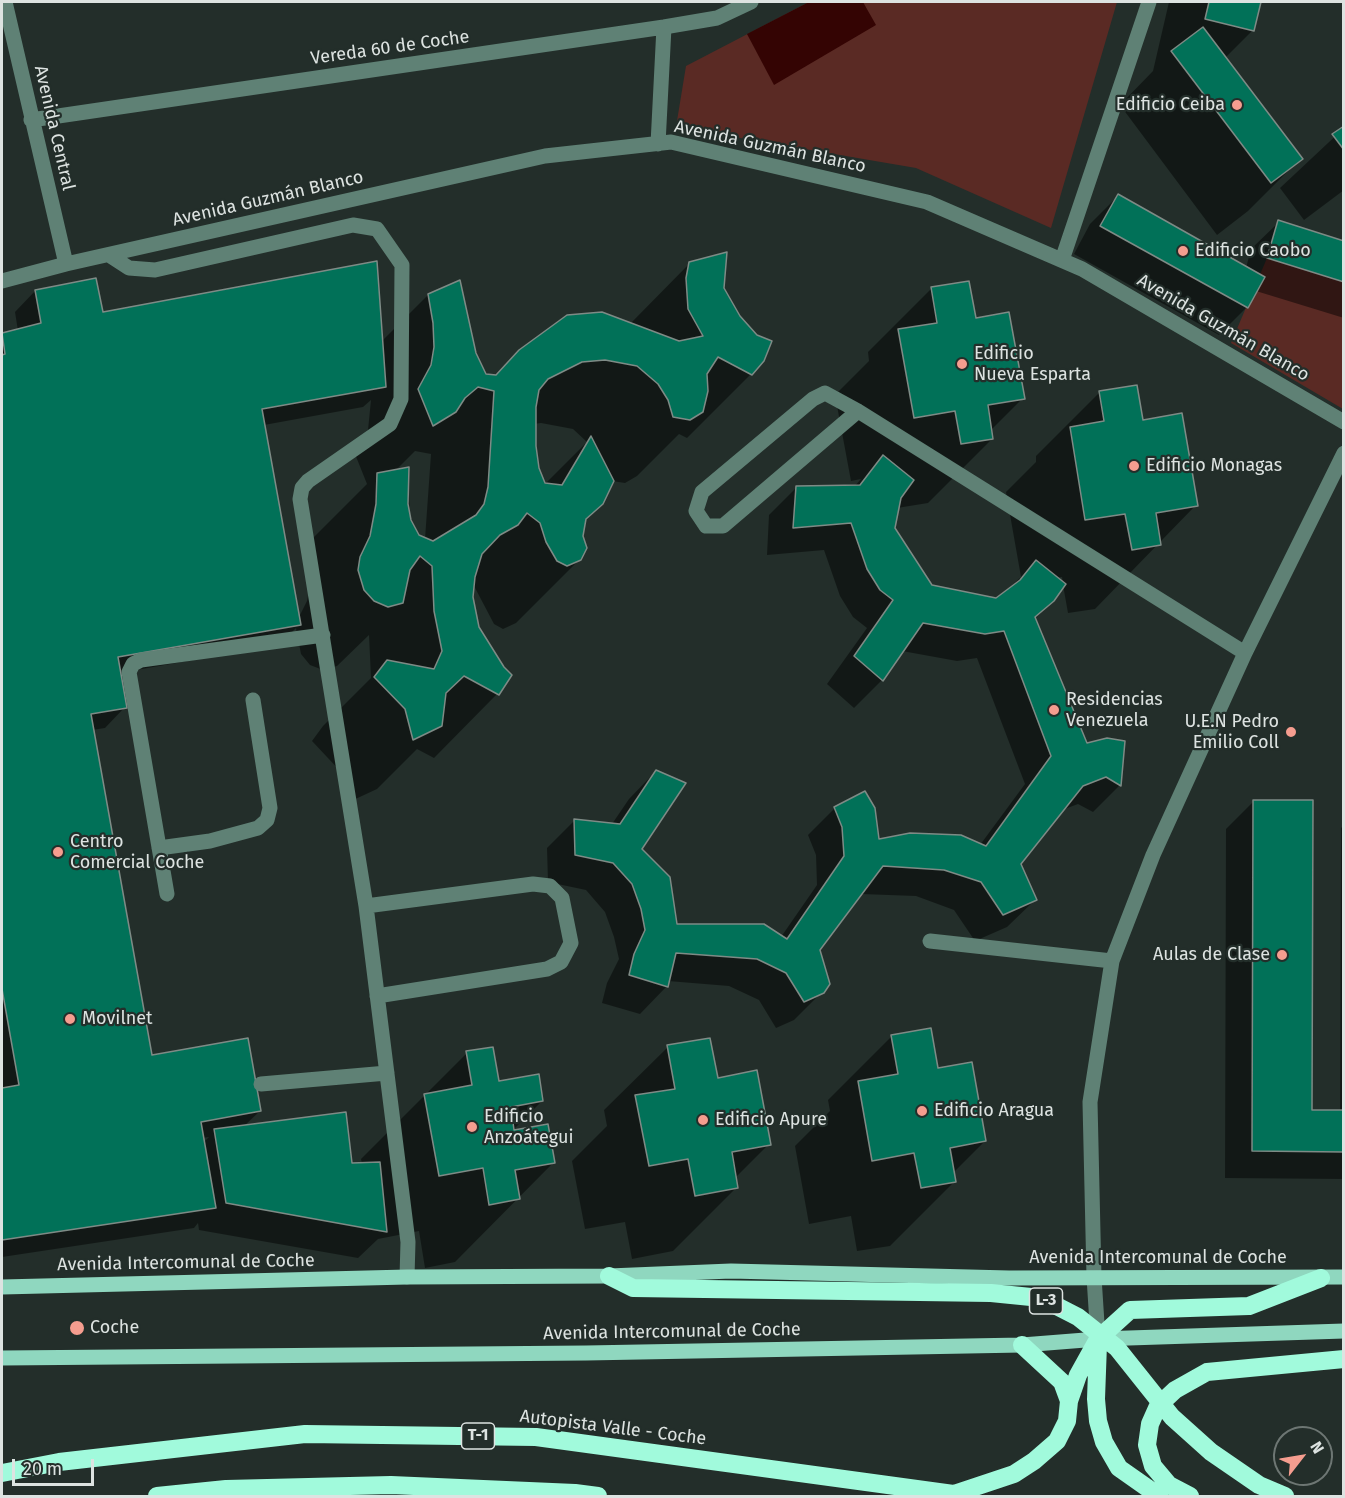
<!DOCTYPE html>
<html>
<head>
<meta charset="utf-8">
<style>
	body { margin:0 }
	#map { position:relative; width:1345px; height:1498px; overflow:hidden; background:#232e2a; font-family:"Fira Sans",sans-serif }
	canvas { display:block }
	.frame { position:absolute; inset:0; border:3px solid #dde3e1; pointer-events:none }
	.north { position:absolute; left:1273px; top:1426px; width:60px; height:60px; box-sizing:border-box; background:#232e2a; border:2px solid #6d7673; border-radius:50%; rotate:59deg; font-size:16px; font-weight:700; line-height:24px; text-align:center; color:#dde3e1 }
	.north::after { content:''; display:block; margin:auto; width:21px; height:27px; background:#f59d8f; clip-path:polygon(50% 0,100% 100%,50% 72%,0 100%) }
	.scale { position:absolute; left:12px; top:1459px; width:82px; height:27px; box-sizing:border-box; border:3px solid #dde3e1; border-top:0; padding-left:8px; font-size:18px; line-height:21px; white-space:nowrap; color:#dde3e1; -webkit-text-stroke:4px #232e2a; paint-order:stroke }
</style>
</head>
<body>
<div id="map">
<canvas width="1345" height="1498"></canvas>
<div class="frame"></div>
<div class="north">N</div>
<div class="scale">20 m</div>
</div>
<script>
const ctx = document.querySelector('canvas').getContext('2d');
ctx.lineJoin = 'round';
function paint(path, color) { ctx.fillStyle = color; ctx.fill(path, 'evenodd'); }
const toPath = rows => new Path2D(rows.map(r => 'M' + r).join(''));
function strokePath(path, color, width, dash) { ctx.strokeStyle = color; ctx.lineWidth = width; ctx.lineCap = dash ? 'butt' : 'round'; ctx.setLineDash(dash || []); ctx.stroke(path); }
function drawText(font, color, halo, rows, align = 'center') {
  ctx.font = font + ' "Fira Sans",sans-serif'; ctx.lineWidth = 4.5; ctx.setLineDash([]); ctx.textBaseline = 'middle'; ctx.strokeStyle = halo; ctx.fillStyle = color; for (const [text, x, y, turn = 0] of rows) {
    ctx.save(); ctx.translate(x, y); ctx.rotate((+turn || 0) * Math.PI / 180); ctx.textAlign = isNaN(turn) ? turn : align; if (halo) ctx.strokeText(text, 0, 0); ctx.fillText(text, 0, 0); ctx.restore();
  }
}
const green = toPath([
	[809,2,1117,2,1051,228,916,168,676,127,686,66],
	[1267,258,1343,282,1343,409,1231,343]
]);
const water = toPath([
	[809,2,863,2,876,25,774,85,747,34]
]);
const shadow = toPath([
	[1169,2,1259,2,1253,30,1225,58,1301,158,1248,211,1217,235,1120,105,1153,71],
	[1344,128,1344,190,1304,220,1280,188],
	[1118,196,1246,268,1251,249,1279,222,1344,243,1344,318,1256,291,1247,307,1219,335,1074,254,1090,224],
	[690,263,723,288,751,374,687,438,679,434,637,476,625,483,612,481,584,520,580,559,516,623,503,629,494,624,473,584,472,597,478,627,497,694,434,758,417,749,377,789,349,802,342,773,312,741,323,726,371,678,369,635,337,666,323,670,310,665,301,654,296,628,279,645,119,673,125,707,105,728,92,730,151,1056,260,1111,243,1127,350,1164,362,1164,361,1159,467,1053,498,1083,542,1101,511,1132,553,1163,455,1262,425,1268,419,1231,378,1239,358,1258,199,1230,198,1223,194,1228,2,1257,2,335,18,331,15,312,35,291,102,313,381,342,428,295,474,353,485,376,494,377,520,351,630,324],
	[371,400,368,430,355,454,367,484,313,538,313,569,307,601,298,619,264,425,363,407],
	[541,423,573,429,587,442,544,485,538,469,534,424],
	[415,451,431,454,425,539,418,536,410,520,408,469,395,471],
	[209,1137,203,1143,202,1138],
	[931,289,975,320,1023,398,990,431,992,439,928,503,897,508,893,529,931,587,996,600,1021,577,1006,492,1036,462,1036,456,1099,393,1142,422,1196,505,1095,609,1068,613,1063,585,1034,619,1086,745,1120,785,1093,812,1078,804,1062,810,1019,864,1035,900,1007,927,975,941,954,910,916,896,861,894,819,949,822,992,794,1020,776,1028,759,1000,729,986,668,981,667,986,640,1014,602,1003,607,983,619,959,614,937,605,912,586,890,548,882,547,848,575,820,612,824,629,799,656,771,640,849,675,926,781,937,817,885,816,855,808,835,835,808,878,841,980,845,1025,784,977,658,957,661,902,651,882,680,854,708,827,684,867,628,853,617,840,596,824,550,767,555,769,515,797,487,854,487,861,479,851,481,835,395,869,361,868,352],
	[1062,577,1063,583,1056,578],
	[1253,802,1310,1111,1340,1111,1341,828,1344,825,1344,1179,1225,1178,1226,829],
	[892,1036,937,1070,985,1141,953,1173,954,1182,890,1246,857,1251,851,1216,809,1224,795,1146,830,1111,828,1100],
	[668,1047,716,1079,769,1144,735,1178,737,1187,673,1251,632,1259,625,1222,585,1229,572,1161,607,1126,604,1110]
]);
const building = toPath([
	[1209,2,1261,2,1254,31,1205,19,1209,2],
	[1203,27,1303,159,1271,183,1171,51,1203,27],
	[1344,126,1344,150,1332,134,1344,126],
	[1118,194,1265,277,1248,308,1100,226,1118,194],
	[1278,220,1344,241,1344,282,1267,258,1278,220],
	[727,252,724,288,740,316,757,335,772,341,764,361,752,375,718,357,707,374,708,391,703,412,690,420,673,417,668,400,658,384,637,366,605,360,582,362,548,379,539,390,536,407,536,446,539,468,545,483,562,485,591,436,614,481,603,504,586,519,583,536,587,548,581,560,567,566,557,561,546,542,540,523,527,513,518,525,500,535,482,554,475,577,473,597,479,627,504,667,512,675,499,695,464,676,446,693,442,726,413,740,405,709,374,677,387,660,434,669,442,651,434,611,432,566,420,556,410,570,403,603,388,607,374,601,364,590,358,570,360,557,370,536,376,504,377,473,409,467,408,504,411,520,419,535,433,541,476,515,484,504,488,487,494,391,478,387,465,398,456,412,433,426,418,389,431,365,434,347,433,323,428,294,460,280,476,353,486,374,496,375,519,350,567,315,602,312,679,341,703,336,688,309,686,278,689,262,727,252],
	[377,261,386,387,262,409,301,625,118,657,127,708,91,714,152,1055,248,1038,261,1111,201,1122,216,1208,2,1240,2,1088,19,1085,2,989,2,355,5,354,2,333,41,323,35,290,96,278,103,312,377,261],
	[969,281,976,318,1009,312,1025,399,988,405,993,439,961,444,955,411,914,418,898,329,937,323,931,287,969,281],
	[1137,385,1143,420,1182,413,1198,506,1156,513,1161,545,1132,550,1125,514,1085,520,1070,427,1104,421,1099,391,1137,385],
	[883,455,914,480,901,498,895,528,932,585,996,598,1020,580,1036,560,1066,584,1054,601,1035,617,1087,743,1107,738,1125,741,1121,786,1106,777,1083,786,1021,864,1037,900,1003,915,981,882,944,870,883,866,820,950,830,984,824,993,804,1002,786,973,757,959,676,953,668,987,629,975,634,954,645,930,641,909,632,884,613,863,575,855,574,819,620,824,656,770,686,783,642,849,670,877,677,924,764,924,787,939,844,856,842,827,834,807,865,791,875,808,879,839,910,833,961,835,986,846,1051,756,1004,631,985,634,923,623,883,681,854,656,893,600,880,590,867,569,851,523,793,528,796,486,860,485,883,455],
	[1253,800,1313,800,1312,1110,1344,1110,1344,1152,1252,1151,1253,800],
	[931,1028,938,1068,972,1062,986,1141,950,1148,956,1182,921,1188,914,1153,872,1161,858,1081,898,1074,891,1035,931,1028],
	[710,1038,718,1078,757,1070,771,1145,732,1152,738,1188,695,1196,688,1159,649,1166,635,1095,675,1089,667,1045,710,1038],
	[493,1047,499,1081,539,1074,543,1101,511,1107,514,1130,548,1124,555,1163,515,1170,520,1199,489,1205,483,1168,439,1176,424,1094,472,1085,466,1051,493,1047],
	[346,1112,352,1163,380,1162,387,1232,226,1203,214,1129,346,1112]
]);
const minor = toPath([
	[5,2,66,264],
	[31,120,664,27,717,18,751,2],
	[658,144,664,27],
	[109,255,129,268,155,270,353,225,377,229,402,265,401,399,390,424,308,481,302,488,300,499,366,906,408,1242,407,1277],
	[1062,260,1149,2],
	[2,281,66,264,545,156,671,142,927,202,1082,269,1344,422],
	[858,411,723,526,706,526,696,511,702,492,813,399,825,393,858,411,1245,653],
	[159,848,210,841,258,828,267,820,270,808,253,700],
	[167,894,129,672,133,664,141,660,323,635],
	[366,906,533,884,550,886,562,898,571,943,561,962,547,969,377,996],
	[930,941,1112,961],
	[261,1084,387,1073],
	[1098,1339,1094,1277,1090,1102,1112,961,1153,855,1245,653,1344,453]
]);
const major = toPath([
	[2,1287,407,1277,609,1276,731,1271,1009,1278,1344,1277],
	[2,1358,586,1353,1022,1345,1098,1339,1344,1331]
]);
const highway = toPath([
	[609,1276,633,1288,991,1293,1041,1298,1078,1317,1117,1348,1172,1417,1211,1452,1259,1485,1285,1496],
	[1098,1344,1096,1399,1098,1421,1104,1442,1119,1468,1159,1496],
	[1022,1345,1062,1382,1069,1401],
	[2,1473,59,1462,305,1434,536,1437,968,1496],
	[954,1494,1014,1474,1034,1461,1057,1441,1067,1421,1069,1401,1078,1375,1098,1339,1130,1310,1249,1306,1321,1278],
	[157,1496,226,1489,391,1485,575,1493,598,1496],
	[1190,1496,1169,1485,1153,1466,1147,1445,1150,1424,1158,1406,1175,1390,1207,1372,1344,1359]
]);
const markers = [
	[1237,105,6,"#f59d8f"],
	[1183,251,6,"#f59d8f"],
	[962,364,6,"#f59d8f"],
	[1134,466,6,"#f59d8f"],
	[1054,710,6,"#f59d8f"],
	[1291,732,6,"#f59d8f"],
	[58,852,6,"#f59d8f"],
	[1282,955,6,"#f59d8f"],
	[70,1019,6,"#f59d8f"],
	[922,1111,6,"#f59d8f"],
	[703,1120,6,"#f59d8f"],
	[472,1127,6,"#f59d8f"],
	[77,1328,8,"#f59d8f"]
];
const shields = [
	[1046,1301,33],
	[478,1436,33]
];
const shieldNames = [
	["L-3",1046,1301],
	["T-1",478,1436]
];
const streetNames = [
	["Vereda 60 de Coche",390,48,-8],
	["Avenida Central",54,128,77],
	["Avenida Guzmán Blanco",770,147,12],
	["Avenida Guzmán Blanco",268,199,-13],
	["Avenida Guzmán Blanco",1223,328,30],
	["Avenida Intercomunal de Coche",1158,1258],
	["Avenida Intercomunal de Coche",186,1263,-1],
	["Avenida Intercomunal de Coche",672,1332,-1],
	["Autopista Valle - Coche",613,1428,7]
];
const poiNames = [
	["Edificio Ceiba",1225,105,"right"],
	["Edificio Caobo",1195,251],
	["Edificio",974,354],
	["Nueva Esparta",974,375],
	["Edificio Monagas",1146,466],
	["Residencias",1066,700],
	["Venezuela",1066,721],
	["U.E.N Pedro",1279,722,"right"],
	["Emilio Coll",1279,743,"right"],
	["Centro",70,842],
	["Comercial Coche",70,863],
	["Aulas de Clase",1270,955,"right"],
	["Movilnet",82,1019],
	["Edificio Aragua",934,1111],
	["Edificio",484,1117],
	["Anzoátegui",484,1138],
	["Edificio Apure",715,1120],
	["Coche",90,1328]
];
paint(green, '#5a2a24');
paint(water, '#340403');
paint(shadow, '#0007');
paint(building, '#017158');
strokePath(building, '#7e8b86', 1.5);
strokePath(minor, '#5f8175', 15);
strokePath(major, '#8fd7bf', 15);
strokePath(highway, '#a1fadc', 18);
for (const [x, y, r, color] of markers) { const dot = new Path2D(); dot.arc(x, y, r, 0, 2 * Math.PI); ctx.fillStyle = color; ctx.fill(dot); strokePath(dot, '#232e2a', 2); }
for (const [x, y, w] of shields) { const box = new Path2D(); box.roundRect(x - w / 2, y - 13, w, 26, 4.5); ctx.fillStyle = '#232e2a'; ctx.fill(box); strokePath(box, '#dde3e1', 1.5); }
drawText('bold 16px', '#dde3e1', null, shieldNames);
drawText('18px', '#dde3e1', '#232e2a', streetNames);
drawText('18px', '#dde3e1', '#232e2a', poiNames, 'left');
</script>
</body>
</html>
